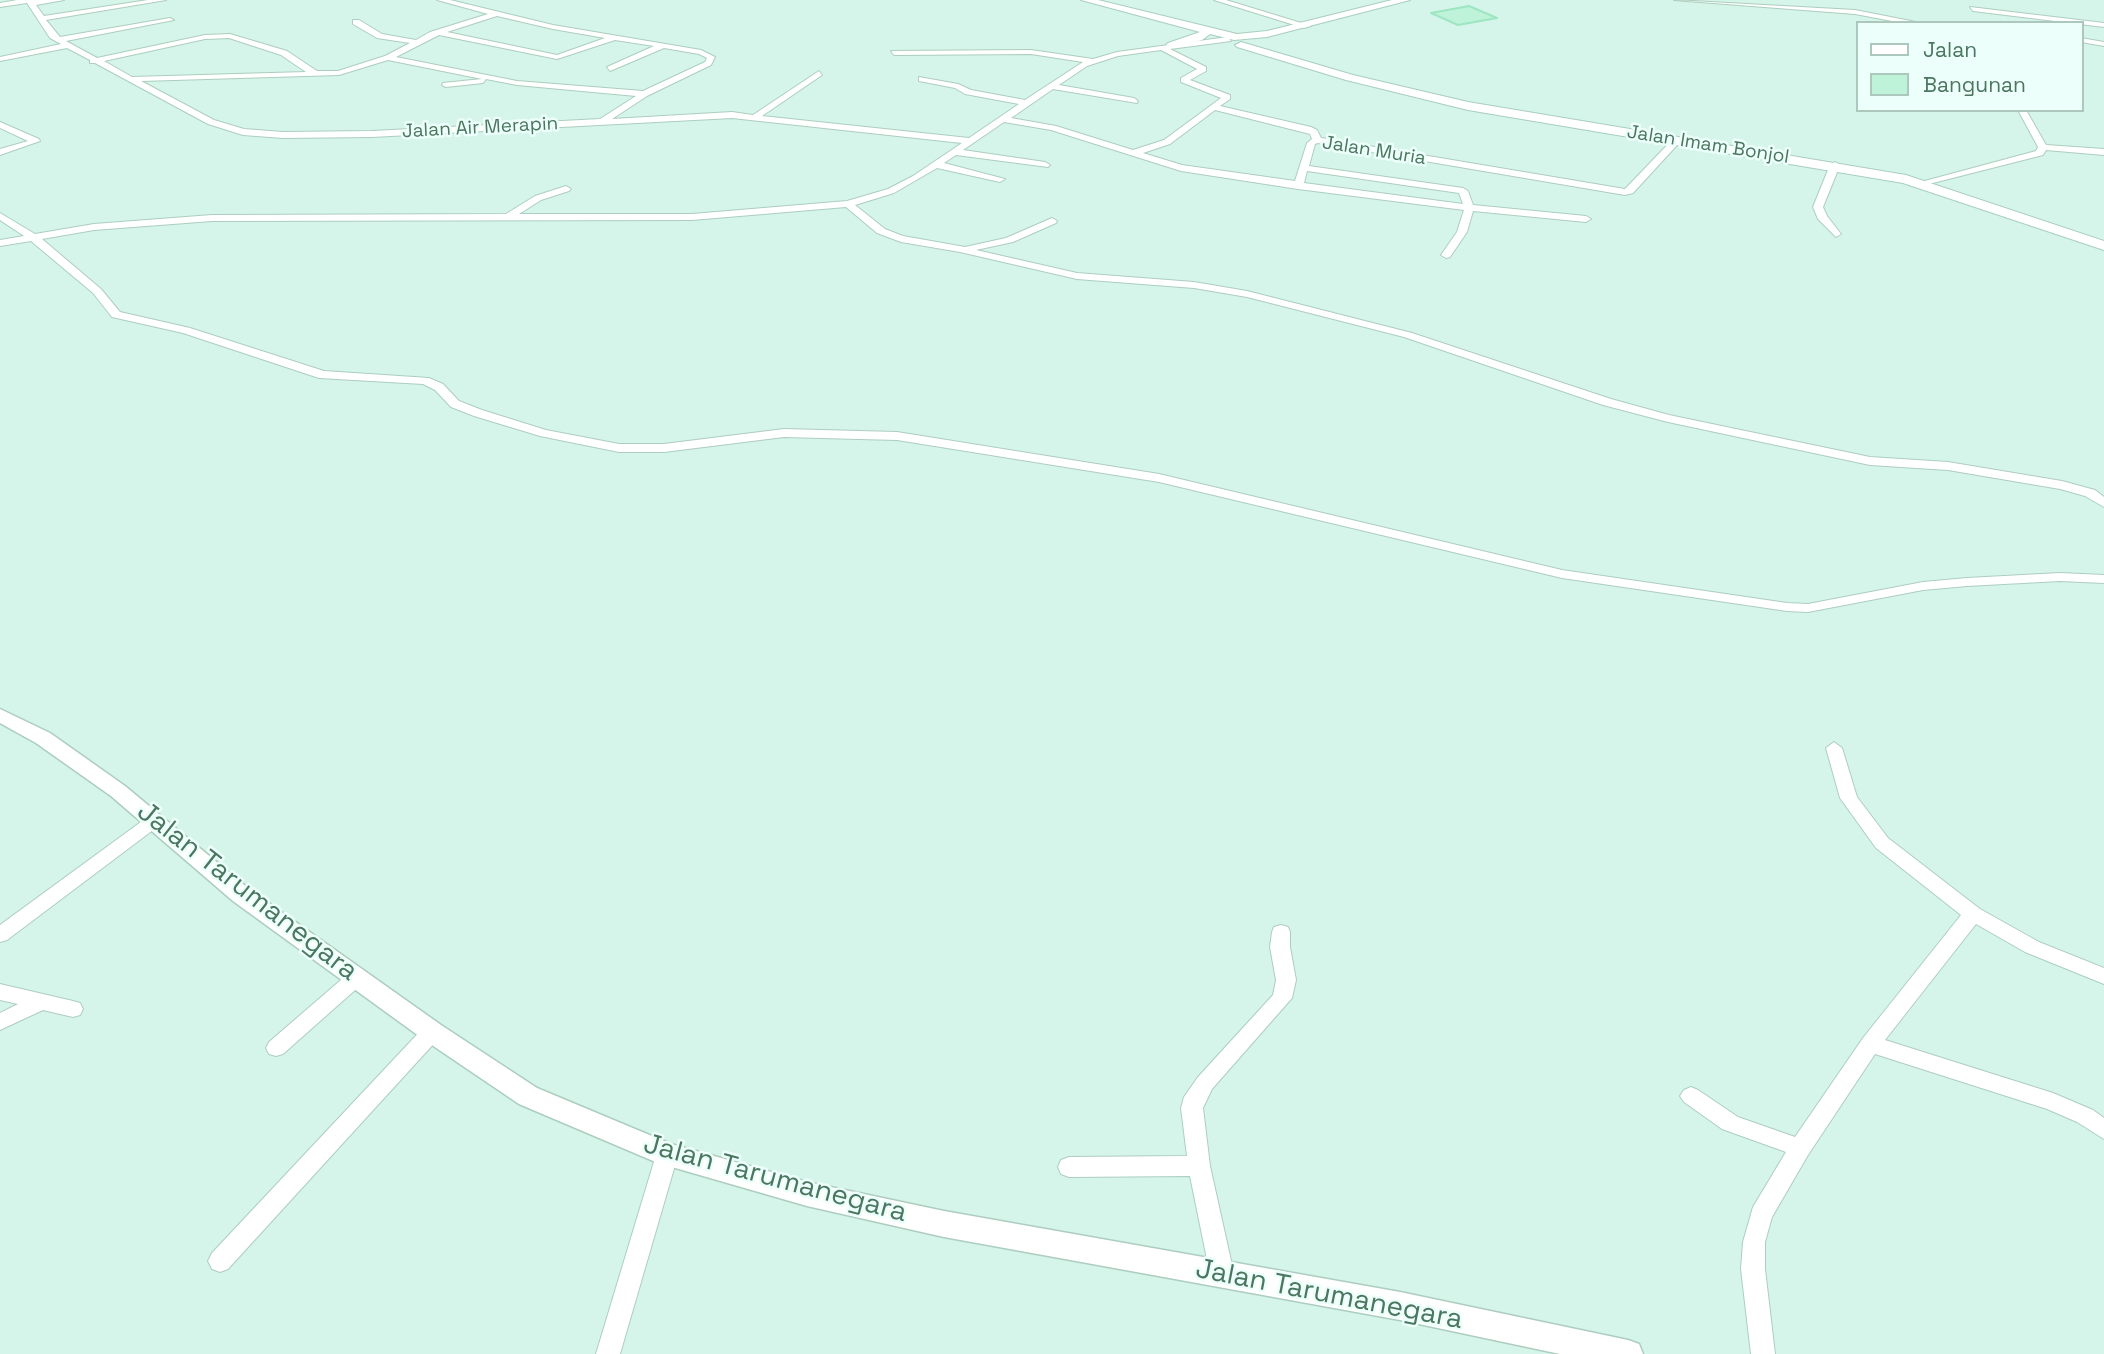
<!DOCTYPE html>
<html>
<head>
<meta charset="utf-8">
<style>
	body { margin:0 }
	#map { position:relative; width:2104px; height:1354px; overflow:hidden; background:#e6fcf7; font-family:"Space Grotesk",sans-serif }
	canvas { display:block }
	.legend { position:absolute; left:1856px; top:21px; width:228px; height:91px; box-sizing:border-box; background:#edfffa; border:2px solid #acc8bc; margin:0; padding:9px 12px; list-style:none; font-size:21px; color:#4b7660 }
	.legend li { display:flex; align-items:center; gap:14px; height:35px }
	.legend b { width:35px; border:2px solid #acc8bc }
</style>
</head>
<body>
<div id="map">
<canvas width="2104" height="1354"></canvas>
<ul class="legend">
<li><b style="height:9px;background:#fff"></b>Jalan</li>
<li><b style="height:19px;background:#bef2d9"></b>Bangunan</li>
</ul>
</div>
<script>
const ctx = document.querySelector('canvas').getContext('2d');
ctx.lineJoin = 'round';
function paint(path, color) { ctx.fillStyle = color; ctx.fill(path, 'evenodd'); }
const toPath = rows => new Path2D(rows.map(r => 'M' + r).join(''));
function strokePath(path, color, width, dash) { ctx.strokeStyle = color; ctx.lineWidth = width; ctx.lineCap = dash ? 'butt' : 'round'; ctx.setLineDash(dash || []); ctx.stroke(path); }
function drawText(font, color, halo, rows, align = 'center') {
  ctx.font = font + ' "Space Grotesk",sans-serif'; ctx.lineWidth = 5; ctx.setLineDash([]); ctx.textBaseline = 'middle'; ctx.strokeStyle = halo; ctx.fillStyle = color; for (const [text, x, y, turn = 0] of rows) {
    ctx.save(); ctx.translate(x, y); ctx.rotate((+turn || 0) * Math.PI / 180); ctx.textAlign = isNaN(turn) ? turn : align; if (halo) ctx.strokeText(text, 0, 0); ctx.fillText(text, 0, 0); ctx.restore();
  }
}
const residential = toPath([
	[0,0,2104,0,2104,1354,0,1354],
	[1857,23,2081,23,2081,110,1857,110]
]);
const building = toPath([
	[1469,6,1497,18,1458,25,1431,13,1469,6]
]);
const minor = toPath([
	[17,0,64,0,36,5,44,16,148,0,166,0,46,20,60,37,170,18,174,20,66,41,97,58,205,35,230,34,287,51,317,71,338,71,385,56,410,43,377,38,353,24,353,20,359,20,382,34,416,40,430,32,488,14,437,0,450,0,553,25,701,50,715,57,711,65,647,96,612,119,732,112,753,115,819,71,822,75,762,116,969,138,1019,104,965,94,955,88,919,81,919,77,958,84,971,90,1025,100,1083,62,1031,54,894,55,891,51,1031,50,1093,59,1117,52,1228,37,1231,41,1170,49,1206,67,1206,71,1190,80,1230,95,1230,99,1220,106,1311,127,1317,130,1321,138,1625,189,1673,139,1679,139,1679,143,1633,193,1625,195,1318,143,1315,144,1309,166,1463,188,1468,191,1473,205,1586,216,1591,219,1586,222,1473,211,1467,232,1450,257,1446,258,1441,255,1457,232,1464,210,1298,189,1181,171,1051,130,1004,122,963,150,1045,162,1050,165,1048,167,956,155,944,163,1005,179,1000,182,937,168,894,193,855,205,885,229,903,236,965,247,1006,238,1052,218,1057,221,1056,223,1013,242,976,250,1077,273,1194,282,1247,291,1412,333,1611,399,1669,415,1870,457,1948,462,2062,481,2095,490,2104,497,2104,507,2085,496,2060,489,1948,470,1870,465,1668,422,1603,405,1404,337,1247,297,1194,288,1077,279,960,252,901,242,877,233,846,207,692,220,212,221,94,230,42,239,101,289,120,312,190,328,324,371,429,378,443,384,459,401,482,410,546,430,619,444,664,444,784,429,897,432,1159,474,1562,570,1787,603,1808,604,1923,582,1967,578,2060,573,2104,575,2104,583,2060,581,1967,586,1923,590,1808,612,1787,611,1562,578,1159,482,897,440,784,437,664,452,619,452,540,436,474,416,451,407,435,390,423,384,319,378,183,333,112,317,93,293,31,241,0,246,0,240,24,236,0,220,0,213,35,234,94,224,212,215,506,214,535,196,566,186,571,189,569,191,541,200,519,214,692,214,847,201,888,189,913,176,962,143,732,118,372,137,283,138,243,135,208,124,95,63,90,63,90,60,67,48,0,61,0,57,61,44,50,38,27,3,0,7,0,3,17,0],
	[497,16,553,29,605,38,557,55,447,32,497,16],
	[439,35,557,59,615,40,654,46,607,67,610,71,664,48,699,54,707,58,705,62,643,91,517,81,396,57,439,35],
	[229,38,281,55,306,72,132,77,104,61,205,39,229,38],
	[1161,50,1197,69,1181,78,1181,82,1221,98,1164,140,1133,150,1056,126,1011,118,1053,89,1137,103,1138,101,1134,98,1059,85,1087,66,1118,56,1161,50],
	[388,60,482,79,443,83,442,85,446,87,483,83,486,79,517,85,636,96,600,119,372,131,283,132,244,129,214,120,141,81,339,75,388,60],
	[1215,110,1310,134,1312,139,1307,143,1295,181,1182,165,1143,153,1170,144,1215,110],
	[1307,171,1459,193,1463,204,1304,183,1307,171],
	[1214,0,1226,0,1311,26,1304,28,1214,0],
	[1674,0,1855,10,1921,23,1903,23,1855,14,1674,0],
	[1970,7,2104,23,2104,27,1973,11,1970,7],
	[2081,38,2104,42,2104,46,2081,42,2081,38],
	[2018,110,2026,110,2046,145,2104,149,2104,155,2046,150,2043,155,1921,186,1921,182,2036,151,2038,147,2018,110],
	[0,122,39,139,40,141,0,155,0,149,28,141,0,128,0,122],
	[1835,162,1840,165,1823,207,1827,216,1841,234,1836,237,1818,219,1813,207,1830,165,1835,162],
	[1834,742,1842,748,1857,797,1888,838,1980,909,2039,942,2104,968,2104,984,2025,952,1976,924,1885,1040,2053,1093,2093,1110,2104,1118,2104,1139,2077,1122,2047,1109,1875,1054,1808,1155,1772,1217,1765,1242,1765,1269,1775,1354,1751,1354,1741,1269,1743,1242,1753,1207,1786,1152,1722,1129,1684,1102,1680,1096,1684,1090,1691,1087,1698,1090,1738,1117,1795,1137,1863,1038,1961,915,1876,848,1840,798,1826,748,1834,742],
	[155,814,161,816,164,820,161,824,7,940,0,942,0,925,149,816,155,814],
	[1281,925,1288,927,1290,932,1290,947,1296,980,1292,998,1212,1089,1203,1108,1210,1166,1234,1274,1230,1282,1222,1285,1214,1282,1210,1274,1190,1176,1069,1177,1061,1174,1058,1167,1061,1160,1069,1157,1187,1156,1181,1108,1184,1097,1198,1077,1273,995,1276,980,1270,947,1272,932,1274,927,1281,925],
	[356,970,363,973,366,978,363,983,283,1054,276,1056,269,1054,266,1048,269,1042,349,973,356,970],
	[0,984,73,1001,80,1003,83,1009,80,1015,73,1017,43,1010,0,1030,0,1013,18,1004,0,1000,0,984],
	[432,1024,439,1026,442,1032,439,1038,228,1269,220,1272,212,1269,208,1261,212,1253,425,1026,432,1024],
	[667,1145,675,1148,678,1155,620,1354,596,1354,656,1155,659,1148,667,1145]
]);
const tertiary = toPath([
	[0,709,50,733,125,786,249,889,441,1025,537,1088,671,1144,807,1182,944,1211,1400,1292,1628,1340,1639,1344,1643,1354,1560,1354,1400,1320,944,1237,807,1206,658,1163,519,1104,423,1039,233,901,111,796,36,743,0,723,0,709]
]);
const secondary = toPath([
	[1081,0,1098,0,1237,34,1267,31,1392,0,1410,0,1267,37,1234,40,1210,34,1202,40,1172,48,1166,45,1168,43,1200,32,1081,0],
	[1241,42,1353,75,1468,102,1906,175,2104,241,2104,250,1903,183,1468,110,1346,80,1237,47,1235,45,1241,42]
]);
const farStreetnames = [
	["Jalan Air Merapin",480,128,-3],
	["Jalan Imam Bonjol",1708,145,9],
	["Jalan Muria",1374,151,9]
];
const nearStreetnames = [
	["Jalan Tarumanegara",247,892,38],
	["Jalan Tarumanegara",775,1179,15],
	["Jalan Tarumanegara",1329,1295,11]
];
paint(residential, '#d5f4ea');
paint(building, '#bef2d9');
strokePath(building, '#9ee5c2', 2);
strokePath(minor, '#adcebf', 2);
strokePath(tertiary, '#adcebf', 3);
strokePath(secondary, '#a8cfbe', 2);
paint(minor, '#fff');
paint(tertiary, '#fff');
paint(secondary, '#fff');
drawText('19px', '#4b7660', '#edfffa', farStreetnames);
drawText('28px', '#4b7660', '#edfffa', nearStreetnames);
</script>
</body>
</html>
